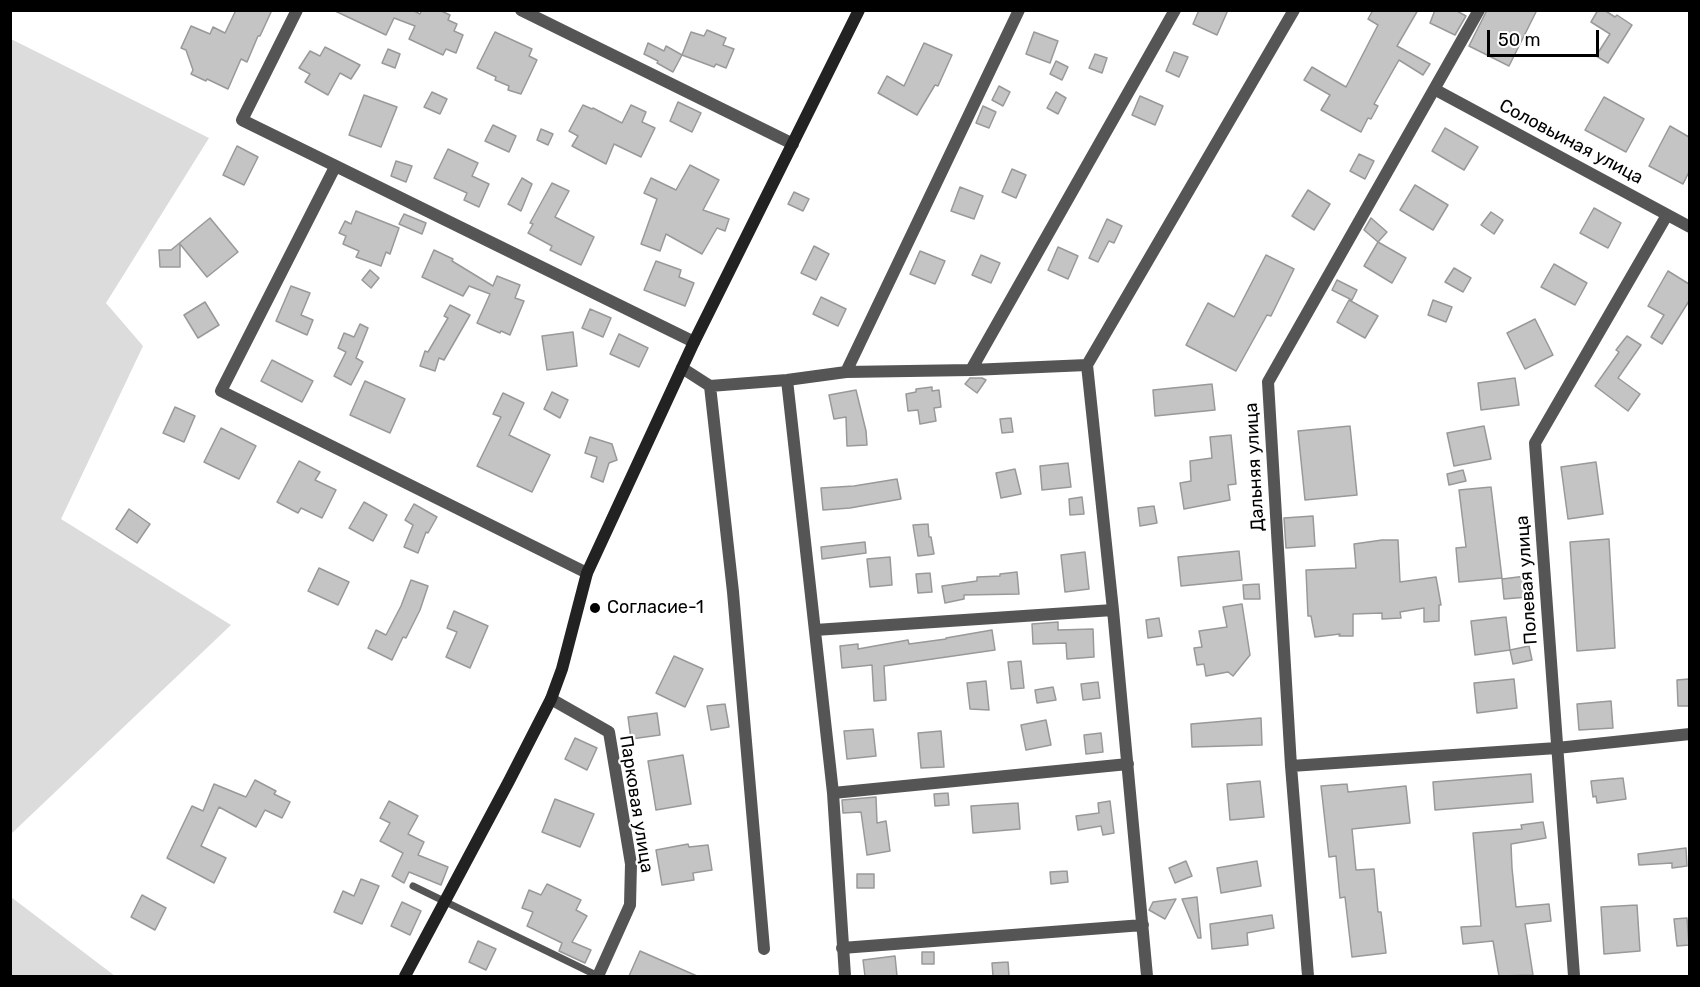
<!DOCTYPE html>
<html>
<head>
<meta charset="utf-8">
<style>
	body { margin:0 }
	#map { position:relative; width:1700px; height:987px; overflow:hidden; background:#fff; font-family:Rubik,sans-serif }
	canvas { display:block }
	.frame { position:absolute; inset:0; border:12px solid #000; pointer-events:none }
	.scale { position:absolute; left:1487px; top:30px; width:112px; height:27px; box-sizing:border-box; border:3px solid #000; border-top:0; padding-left:8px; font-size:18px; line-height:21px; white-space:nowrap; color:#000; -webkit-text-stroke:4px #fff; paint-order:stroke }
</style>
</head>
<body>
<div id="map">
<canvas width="1700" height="987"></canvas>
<div class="frame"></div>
<div class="scale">50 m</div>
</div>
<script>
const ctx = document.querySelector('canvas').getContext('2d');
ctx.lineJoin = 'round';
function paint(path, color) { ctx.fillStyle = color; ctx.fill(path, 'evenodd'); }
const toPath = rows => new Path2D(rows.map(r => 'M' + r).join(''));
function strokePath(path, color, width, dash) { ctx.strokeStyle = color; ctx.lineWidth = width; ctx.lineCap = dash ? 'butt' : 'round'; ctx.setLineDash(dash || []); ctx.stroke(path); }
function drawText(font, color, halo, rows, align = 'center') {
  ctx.font = font + ' Rubik,sans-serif'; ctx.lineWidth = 4.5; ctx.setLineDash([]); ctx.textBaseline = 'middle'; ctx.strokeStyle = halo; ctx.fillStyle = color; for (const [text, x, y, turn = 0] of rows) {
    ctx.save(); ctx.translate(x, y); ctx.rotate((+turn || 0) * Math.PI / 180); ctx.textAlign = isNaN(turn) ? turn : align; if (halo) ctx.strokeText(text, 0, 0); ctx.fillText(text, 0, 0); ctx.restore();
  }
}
const green = toPath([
	[11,39,209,138,106,303,143,346,61,519,231,625,11,834],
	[11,897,115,976,11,976]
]);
const building = toPath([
	[236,10,272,10,260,36,258,36,247,62,241,59,228,89,207,79,206,81,191,74,193,70,186,50,181,48,191,26,210,34,213,27,225,33,236,10],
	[333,10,412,10,420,14,422,10,439,10,450,15,448,20,457,24,454,31,463,35,456,53,446,49,443,55,409,39,415,26,394,18,386,35,333,10],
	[1199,10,1228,10,1217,35,1193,24,1199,10],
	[1373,10,1418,10,1397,46,1430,64,1423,75,1399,60,1374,104,1378,106,1371,119,1368,118,1361,132,1321,110,1330,95,1304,80,1312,67,1346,87,1378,25,1368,19,1373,10],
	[1435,10,1455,10,1466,16,1455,35,1430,23,1435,10],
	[1487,10,1537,10,1509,66,1469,46,1487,10],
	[1598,10,1604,10,1615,17,1617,15,1632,25,1608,63,1596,56,1610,34,1591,22,1598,10],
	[707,30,726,38,723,45,734,49,726,68,716,64,714,67,682,55,691,32,704,36,707,30],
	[495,32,532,49,529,56,537,60,521,94,508,90,509,86,495,80,496,77,477,68,495,32],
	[1034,32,1058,41,1050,63,1026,54,1034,32],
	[648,43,664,51,666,46,682,55,673,72,657,63,658,61,644,54,648,43],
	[924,43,952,55,938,86,935,85,917,115,878,93,887,76,904,86,924,43],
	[325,47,360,65,351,79,340,73,328,95,305,82,310,74,299,68,310,51,320,56,325,47],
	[388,49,400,54,395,68,382,63,388,49],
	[1174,52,1188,57,1179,77,1166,71,1174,52],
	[1095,54,1107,58,1102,73,1089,68,1095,54],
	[1056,61,1068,67,1062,80,1050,74,1056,61],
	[999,86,1010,92,1003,106,992,100,999,86],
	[432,92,447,99,440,114,424,107,432,92],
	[1056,92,1066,98,1058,114,1047,108,1056,92],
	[364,95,397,107,381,147,349,135,364,95],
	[1140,96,1163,106,1155,125,1132,115,1140,96],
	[1604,97,1644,119,1626,152,1585,130,1604,97],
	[678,102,701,113,692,132,670,121,678,102],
	[583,105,592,109,593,108,622,123,631,105,646,112,642,122,655,128,641,157,614,144,606,164,572,146,578,136,569,131,583,105],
	[983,106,996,112,989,128,976,123,983,106],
	[493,125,516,136,509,152,485,141,493,125],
	[1670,126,1689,137,1689,172,1683,184,1649,166,1670,126],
	[1445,128,1478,147,1464,170,1432,151,1445,128],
	[541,129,553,134,548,145,537,140,541,129],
	[237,146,258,157,244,185,223,175,237,146],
	[448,149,478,163,472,176,489,184,479,207,464,200,467,193,434,178,448,149],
	[1359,154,1374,161,1365,179,1350,171,1359,154],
	[396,161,412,166,406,182,391,176,396,161],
	[690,165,719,180,703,210,729,219,725,231,717,228,702,254,666,234,660,251,641,244,657,199,644,193,651,178,676,190,690,165],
	[1012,169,1026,175,1016,198,1002,192,1012,169],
	[522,178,532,184,521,211,508,204,522,178],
	[552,183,569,191,555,217,594,237,581,265,550,250,552,246,528,233,533,224,530,223,552,183],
	[1415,185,1448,205,1433,230,1400,210,1415,185],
	[960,187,983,196,974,219,951,211,960,187],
	[1308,190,1330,204,1314,230,1292,216,1308,190],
	[794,192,809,199,803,211,788,204,794,192],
	[1594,208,1621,223,1608,248,1580,233,1594,208],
	[356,211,399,228,390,254,386,252,381,266,356,257,359,251,343,244,346,236,339,233,345,221,351,224,356,211],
	[1491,212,1503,220,1494,234,1481,225,1491,212],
	[404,214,426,223,422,234,399,224,404,214],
	[210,218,238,252,207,277,180,244,180,267,160,267,159,250,171,250,210,218],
	[1371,218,1387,232,1378,242,1364,230,1371,218],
	[1107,219,1122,226,1114,243,1109,241,1098,262,1089,258,1107,219],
	[1378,242,1406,258,1392,283,1364,266,1378,242],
	[814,246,829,254,816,280,801,273,814,246],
	[1058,247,1078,256,1068,279,1048,270,1058,247],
	[434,250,453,259,452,261,493,286,497,276,520,285,515,298,524,301,510,335,501,331,500,333,477,323,490,294,469,286,463,296,422,277,434,250],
	[920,251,945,261,935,284,910,274,920,251],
	[981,255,1000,263,991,283,972,275,981,255],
	[1266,255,1294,269,1271,316,1267,315,1236,371,1186,345,1208,303,1234,317,1266,255],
	[656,261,681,270,679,277,694,283,685,306,644,290,656,261],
	[1554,264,1587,283,1575,305,1541,287,1554,264],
	[1454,268,1471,278,1463,292,1445,282,1454,268],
	[370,270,379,278,371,288,362,280,370,270],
	[1668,271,1689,284,1689,301,1662,344,1651,337,1664,315,1648,306,1668,271],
	[1337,280,1357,290,1352,300,1332,290,1337,280],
	[291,286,310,293,301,315,313,320,307,335,276,321,291,286],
	[821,297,846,309,838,326,813,314,821,297],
	[1349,300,1378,316,1365,338,1337,322,1349,300],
	[1433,300,1452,307,1446,322,1428,315,1433,300],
	[205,302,219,325,198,338,184,315,205,302],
	[450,305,470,315,444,360,439,358,435,371,420,366,425,351,428,352,448,318,444,316,450,305],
	[590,309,611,318,603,337,582,328,590,309],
	[1535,319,1553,355,1525,369,1507,333,1535,319],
	[360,324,368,328,356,358,363,362,351,385,334,376,346,352,338,348,344,333,354,337,360,324],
	[573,332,577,366,547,370,542,336,573,332],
	[619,334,648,348,639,367,610,354,619,334],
	[1627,336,1641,345,1618,378,1640,394,1628,411,1595,386,1619,352,1616,350,1627,336],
	[272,360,313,381,302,402,261,381,272,360],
	[970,378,982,378,986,380,977,393,965,384,970,378],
	[1515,378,1519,405,1481,410,1478,383,1515,378],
	[365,381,405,399,390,433,350,415,365,381],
	[1212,384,1215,410,1155,416,1153,390,1212,384],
	[932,387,932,391,939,390,941,407,934,408,936,421,920,424,918,410,908,411,906,394,916,392,916,389,932,387],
	[856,390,866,431,867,445,847,446,846,417,834,419,829,395,856,390],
	[552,392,568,400,560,418,544,409,552,392],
	[503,393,524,403,509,435,550,455,532,492,477,466,501,417,493,414,503,393],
	[175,407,195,416,184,442,163,433,175,407],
	[1011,418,1013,432,1002,433,1000,419,1011,418],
	[1350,426,1357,495,1305,500,1298,431,1350,426],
	[1484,426,1491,459,1454,466,1447,433,1484,426],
	[221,428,256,446,239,479,204,462,221,428],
	[1231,435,1236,484,1228,485,1230,500,1184,509,1180,483,1191,481,1190,461,1212,458,1210,437,1231,435],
	[590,437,612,444,617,460,609,463,603,482,591,477,597,457,585,453,590,437],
	[299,461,320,472,315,480,336,490,322,518,301,508,298,513,277,502,299,461],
	[1596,462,1603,514,1568,519,1561,467,1596,462],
	[1068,463,1071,487,1042,490,1040,466,1068,463],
	[1015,469,1021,494,1001,498,996,473,1015,469],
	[1463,470,1466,481,1449,485,1447,474,1463,470],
	[897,479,901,499,850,508,823,510,821,488,854,486,897,479],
	[1491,487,1502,578,1459,582,1456,548,1466,547,1459,490,1491,487],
	[1082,497,1084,514,1070,515,1069,499,1082,497],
	[364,502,387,515,373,541,349,528,364,502],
	[414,504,437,517,428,533,426,532,418,553,404,547,413,525,405,520,414,504],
	[1154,506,1157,523,1140,526,1138,508,1154,506],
	[129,509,150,524,137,543,116,529,129,509],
	[1313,516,1315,546,1286,548,1284,518,1313,516],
	[928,524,929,537,931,537,934,554,918,556,913,525,928,524],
	[1609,539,1615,648,1577,651,1570,542,1609,539],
	[1382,540,1398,540,1400,582,1436,577,1441,605,1439,605,1439,621,1424,622,1424,608,1400,612,1401,618,1382,619,1382,613,1353,614,1353,636,1339,636,1340,634,1315,637,1311,616,1308,616,1306,570,1356,568,1354,544,1382,540],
	[865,542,866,553,822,559,821,547,865,542],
	[1239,551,1242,580,1181,586,1178,557,1239,551],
	[1085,552,1089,589,1065,592,1061,555,1085,552],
	[890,557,892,585,870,587,867,559,890,557],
	[319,568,349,582,338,605,308,591,319,568],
	[1017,572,1019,594,964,595,964,599,945,603,942,586,977,581,977,577,1000,576,1000,574,1017,572],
	[930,573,932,592,918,593,916,574,930,573],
	[1526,576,1528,597,1504,599,1502,579,1526,576],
	[411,580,428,586,420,610,406,638,403,637,392,660,368,648,376,630,386,635,401,606,411,580],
	[1259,584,1260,599,1244,599,1243,585,1259,584],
	[1242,604,1250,655,1233,676,1228,672,1206,676,1204,664,1197,665,1194,648,1202,647,1199,631,1227,627,1223,607,1242,604],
	[454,611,488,626,470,668,446,657,457,632,447,628,454,611],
	[1506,617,1510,650,1475,655,1471,621,1506,617],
	[1159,618,1162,636,1148,638,1146,620,1159,618],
	[1058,622,1058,630,1093,629,1094,657,1067,659,1066,643,1033,644,1032,624,1058,622],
	[992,630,995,650,884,666,886,700,874,701,872,665,842,668,840,646,858,644,858,649,908,640,909,644,946,639,946,638,992,630],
	[1529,646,1532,660,1513,664,1510,650,1529,646],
	[674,656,703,669,685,707,656,693,674,656],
	[1021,661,1024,688,1011,689,1008,662,1021,661],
	[1514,679,1517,708,1477,713,1474,683,1514,679],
	[1689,679,1689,706,1678,706,1677,680,1689,679],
	[986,681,989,710,970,709,967,683,986,681],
	[1098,682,1100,698,1083,700,1081,684,1098,682],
	[1053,687,1056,700,1037,703,1035,690,1053,687],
	[1611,701,1613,728,1579,730,1577,704,1611,701],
	[725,704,729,727,711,730,707,706,725,704],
	[657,713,660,735,631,739,628,717,657,713],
	[1261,718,1262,745,1192,747,1191,724,1261,718],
	[1046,720,1051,745,1026,750,1021,725,1046,720],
	[873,729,876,756,847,759,844,731,873,729],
	[941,731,944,767,921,768,918,733,941,731],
	[1101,733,1103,752,1086,754,1084,735,1101,733],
	[575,738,597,748,587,770,565,759,575,738],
	[683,755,691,804,656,810,648,761,683,755],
	[1531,774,1533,802,1435,810,1433,782,1531,774],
	[1623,778,1626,799,1597,803,1596,796,1593,797,1591,781,1623,778],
	[255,780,276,791,274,794,290,802,282,818,265,810,256,827,219,807,201,846,226,858,214,883,167,858,192,806,203,811,214,784,246,797,255,780],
	[1260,781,1264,817,1230,820,1227,784,1260,781],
	[1347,784,1348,792,1406,786,1410,823,1352,829,1356,870,1374,869,1378,912,1381,912,1386,953,1352,957,1345,897,1340,898,1336,856,1329,857,1321,786,1347,784],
	[948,793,949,805,935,806,934,794,948,793],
	[876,797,877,823,886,821,890,851,867,855,861,812,843,813,842,800,876,797],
	[555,799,594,814,580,847,542,832,555,799],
	[389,801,418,816,408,834,424,842,418,855,448,867,441,885,409,872,404,883,392,876,403,853,380,841,390,823,380,818,389,801],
	[1110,801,1114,833,1103,835,1101,826,1078,830,1076,816,1099,813,1098,803,1110,801],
	[1018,803,1020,829,973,833,971,806,1018,803],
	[1543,822,1546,838,1511,844,1512,868,1516,907,1549,904,1551,921,1525,924,1533,975,1499,976,1493,941,1463,944,1461,927,1481,926,1473,833,1522,829,1521,825,1543,822],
	[688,844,689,847,708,845,712,870,693,873,694,880,662,885,656,850,688,844],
	[1686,848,1687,866,1672,868,1672,863,1639,865,1638,854,1686,848],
	[1186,861,1192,876,1175,883,1169,868,1186,861],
	[1257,861,1261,886,1221,893,1217,868,1257,861],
	[1067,871,1068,882,1051,884,1050,872,1067,871],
	[857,874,874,874,874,888,857,888,857,874],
	[361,879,379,886,362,924,334,912,343,891,354,896,361,879],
	[547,884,581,900,576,910,587,916,572,942,591,950,585,963,559,951,562,943,527,926,533,912,522,908,529,890,541,895,547,884],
	[142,895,166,908,155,930,131,917,142,895],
	[1197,897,1201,938,1198,938,1182,899,1197,897],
	[1176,899,1165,919,1149,910,1153,902,1176,899],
	[402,902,421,911,410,935,391,926,402,902],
	[1637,905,1640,951,1604,954,1601,907,1637,905],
	[1272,915,1274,928,1247,933,1248,945,1212,949,1210,924,1272,915],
	[1687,918,1689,945,1677,946,1674,919,1687,918],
	[478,941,496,949,486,970,469,962,478,941],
	[640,951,697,976,629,976,640,951],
	[922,952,934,952,934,964,922,964,922,952],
	[895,956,897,976,865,976,863,960,895,956],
	[1008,962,1009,976,993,976,992,963,1008,962]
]);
const lane = toPath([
	[413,886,598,976]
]);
const street = toPath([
	[297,10,242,120,694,342],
	[521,10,793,144],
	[1434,89,1690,227],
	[335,167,221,391,587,573],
	[682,368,710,386,787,380,846,372,971,370,1087,365],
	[971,370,1175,10],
	[846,372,1019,10],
	[787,380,833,793,845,976],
	[710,386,733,592,764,949],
	[815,630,1113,610],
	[551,699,609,732,631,864,630,905,598,976],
	[1291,766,1557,748,1690,734],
	[833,793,1128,764],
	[842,948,1143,925],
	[1147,976,1113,610,1087,365,1294,10],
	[1308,976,1291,766,1268,382,1479,10],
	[1574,976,1535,443,1667,215]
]);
const secondary = toPath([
	[405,976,509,781,551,699,562,669,587,573,694,342,859,10]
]);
const markers = [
	[595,608,6,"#000"]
];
const streetNames = [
	["Соловьиная улица",1571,142,28],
	["Дальняя улица",1255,467,-93],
	["Полевая улица",1527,580,-94],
	["Парковая улица",636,804,81]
];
const poiNames = [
	["Согласие-1",607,608]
];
paint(green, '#dcdcdc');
paint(building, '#c4c4c4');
strokePath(building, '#999', 1.5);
strokePath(lane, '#555', 7);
strokePath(street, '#555', 12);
strokePath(secondary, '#222', 12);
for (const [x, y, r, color] of markers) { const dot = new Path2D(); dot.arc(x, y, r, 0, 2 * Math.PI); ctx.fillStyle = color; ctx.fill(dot); strokePath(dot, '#fff', 2); }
drawText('18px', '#000', '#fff', streetNames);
drawText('18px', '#000', '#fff', poiNames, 'left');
</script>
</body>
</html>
